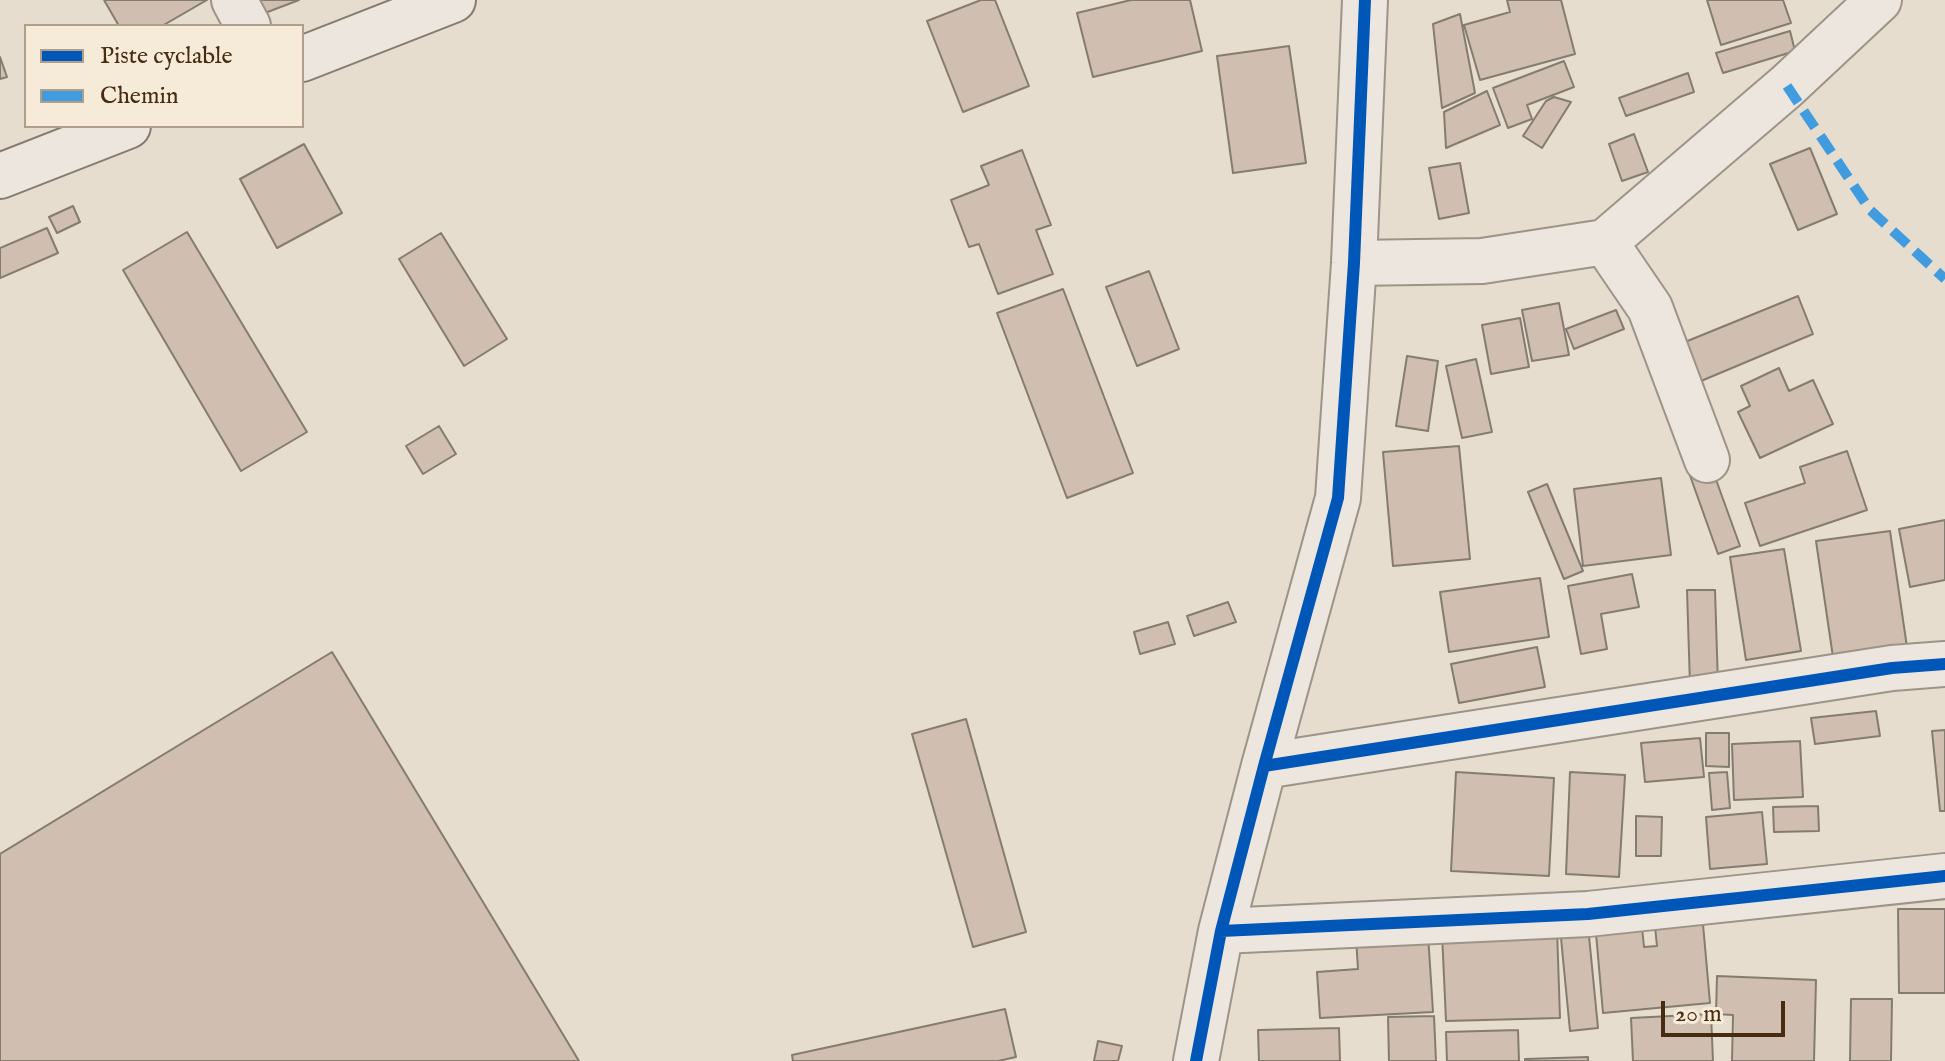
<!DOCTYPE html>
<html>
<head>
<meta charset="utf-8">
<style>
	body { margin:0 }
	#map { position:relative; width:1945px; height:1061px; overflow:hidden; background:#e6ddce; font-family:"IM FELL English",serif }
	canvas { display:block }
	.legend { position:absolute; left:24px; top:24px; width:280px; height:104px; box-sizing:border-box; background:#f6ead9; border:2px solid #b09e89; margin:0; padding:10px 14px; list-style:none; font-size:24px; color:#472c11 }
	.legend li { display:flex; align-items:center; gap:16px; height:40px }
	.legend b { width:40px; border:2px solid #b09e89 }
	.scale { position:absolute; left:1661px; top:1001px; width:124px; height:36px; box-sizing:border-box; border:4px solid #472c11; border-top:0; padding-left:10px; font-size:24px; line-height:28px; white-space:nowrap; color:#472c11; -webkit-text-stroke:6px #f6ead9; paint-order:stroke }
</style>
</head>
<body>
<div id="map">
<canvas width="1945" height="1061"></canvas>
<ul class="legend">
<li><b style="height:10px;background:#0057b8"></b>Piste cyclable</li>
<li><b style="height:10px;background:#409cde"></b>Chemin</li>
</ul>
<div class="scale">20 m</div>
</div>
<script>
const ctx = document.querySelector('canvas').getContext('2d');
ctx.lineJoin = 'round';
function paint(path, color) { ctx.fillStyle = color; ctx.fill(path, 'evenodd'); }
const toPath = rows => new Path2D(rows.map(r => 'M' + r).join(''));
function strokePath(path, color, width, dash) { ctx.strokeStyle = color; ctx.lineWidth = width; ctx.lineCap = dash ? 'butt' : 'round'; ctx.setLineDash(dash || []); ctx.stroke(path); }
const building = toPath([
	[104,0,207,0,162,26,119,26,104,0],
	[251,0,299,0,257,16,251,0],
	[981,0,995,0,1029,86,963,112,927,21,981,0],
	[1131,0,1190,0,1202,51,1093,77,1077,13,1131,0],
	[1507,0,1561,0,1575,54,1480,80,1464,25,1510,12,1507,0],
	[1707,0,1783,0,1791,23,1721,45,1707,0],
	[1460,14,1475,93,1442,108,1433,24,1460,14],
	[1790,31,1795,51,1723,73,1716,53,1790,31],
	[1289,46,1306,163,1233,173,1217,56,1289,46],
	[0,57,7,77,0,79,0,57],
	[1564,61,1574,87,1527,105,1532,119,1508,128,1493,88,1564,61],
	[1688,73,1694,92,1626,116,1619,98,1688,73],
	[1487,91,1500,125,1446,148,1444,112,1487,91],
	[1554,97,1571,102,1542,148,1523,136,1546,101,1554,97],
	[1634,134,1648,172,1622,181,1609,144,1634,134],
	[304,144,342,213,277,248,240,179,304,144],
	[1810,148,1837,214,1798,230,1770,164,1810,148],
	[1022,150,1051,225,1036,230,1053,274,998,294,979,244,969,247,951,200,989,185,981,166,1022,150],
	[1460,163,1469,213,1439,219,1429,168,1460,163],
	[73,206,80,222,57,233,49,217,73,206],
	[47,228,58,253,0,278,0,248,47,228],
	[187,232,307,432,241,471,123,270,187,232],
	[441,233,507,339,464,366,399,259,441,233],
	[1149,271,1179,349,1137,366,1106,287,1149,271],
	[1063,289,1133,473,1067,498,997,313,1063,289],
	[1798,296,1813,334,1701,381,1685,342,1798,296],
	[1559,303,1569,355,1532,361,1522,310,1559,303],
	[1616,310,1624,329,1574,349,1566,329,1616,310],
	[1520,318,1529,367,1491,374,1482,325,1520,318],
	[1407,356,1438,361,1428,431,1396,426,1407,356],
	[1476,359,1492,432,1462,438,1446,366,1476,359],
	[1779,368,1789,391,1813,380,1833,424,1760,458,1738,412,1750,406,1741,386,1779,368],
	[439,426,456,454,423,474,406,446,439,426],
	[1459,446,1470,559,1393,566,1383,452,1459,446],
	[1847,451,1867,510,1760,546,1745,503,1805,483,1800,467,1847,451],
	[1710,463,1740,546,1718,554,1688,470,1710,463],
	[1661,478,1671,555,1583,566,1574,489,1661,478],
	[1547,484,1583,571,1564,579,1528,492,1547,484],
	[1945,520,1945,580,1910,587,1899,529,1945,520],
	[1890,531,1908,654,1834,664,1816,541,1890,531],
	[1784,549,1801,651,1746,660,1730,557,1784,549],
	[1632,574,1639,607,1601,614,1607,649,1581,654,1568,586,1632,574],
	[1540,578,1549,637,1449,652,1440,592,1540,578],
	[1687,590,1715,590,1718,685,1690,685,1687,590],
	[1228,602,1236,622,1194,636,1187,616,1228,602],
	[1168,622,1175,644,1140,654,1134,632,1168,622],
	[1537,647,1545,687,1459,703,1451,664,1537,647],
	[332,652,579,1061,0,1061,0,854,332,652],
	[1876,711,1880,736,1815,744,1811,718,1876,711],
	[966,719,1026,932,973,947,912,734,966,719],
	[1945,730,1945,811,1940,811,1932,731,1945,730],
	[1706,733,1729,733,1729,767,1706,766,1706,733],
	[1700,738,1704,777,1645,782,1641,743,1700,738],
	[1800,741,1803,797,1734,800,1732,744,1800,741],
	[1456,772,1554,778,1549,876,1451,871,1456,772],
	[1570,772,1625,775,1619,877,1566,874,1570,772],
	[1727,772,1730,808,1712,810,1709,773,1727,772],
	[1818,806,1819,831,1774,832,1773,807,1818,806],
	[1762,812,1767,864,1710,869,1706,817,1762,812],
	[1636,816,1662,817,1661,856,1636,856,1636,816],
	[1898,909,1945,909,1945,993,1899,993,1898,909],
	[1702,913,1710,1003,1603,1013,1595,922,1641,918,1644,947,1657,946,1654,917,1702,913],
	[1557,929,1560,1018,1446,1021,1442,933,1557,929],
	[1428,934,1433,1012,1320,1018,1317,972,1358,969,1356,938,1428,934],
	[1589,936,1598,1028,1570,1031,1561,938,1589,936],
	[1717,976,1816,980,1814,1061,1732,1061,1733,1015,1716,1014,1717,976],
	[1851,999,1892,999,1891,1061,1850,1061,1851,999],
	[1005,1009,1016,1057,998,1061,793,1061,792,1055,1005,1009],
	[1711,1014,1713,1061,1633,1061,1631,1018,1711,1014],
	[1434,1016,1436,1061,1389,1061,1388,1017,1434,1016],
	[1339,1028,1340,1061,1259,1061,1258,1030,1339,1028],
	[1518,1030,1519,1061,1447,1061,1446,1032,1518,1030],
	[1098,1041,1122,1046,1118,1061,1094,1061,1098,1041],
	[1588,1057,1588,1061,1525,1061,1525,1059,1588,1057]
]);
const street = toPath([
	[234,0,248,26],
	[1605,242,1787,86,1879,0],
	[1354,263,1482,261,1605,242,1650,308,1707,460],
	[1264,766,1892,668,1945,664],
	[1221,931,1588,914,1945,876],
	[1196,1061,1221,931,1264,766,1338,498,1354,263,1365,0]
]);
const secondary = toPath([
	[302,59,453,0],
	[0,176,128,126]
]);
const quiet = toPath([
	[1787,86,1870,210,1945,279]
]);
const cycleway = toPath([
	[1264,766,1892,668,1945,664],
	[1221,931,1588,914,1945,876],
	[1196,1061,1221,931,1264,766,1338,498,1354,263,1365,0]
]);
paint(building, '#d0beb0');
strokePath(building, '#857c70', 2);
strokePath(street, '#9d9488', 48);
strokePath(secondary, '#857c70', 48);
strokePath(street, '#ece6df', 44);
strokePath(secondary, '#ece6df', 44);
strokePath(quiet, '#409cde', 10, [20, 10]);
strokePath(cycleway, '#0057b8', 12);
</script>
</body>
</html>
